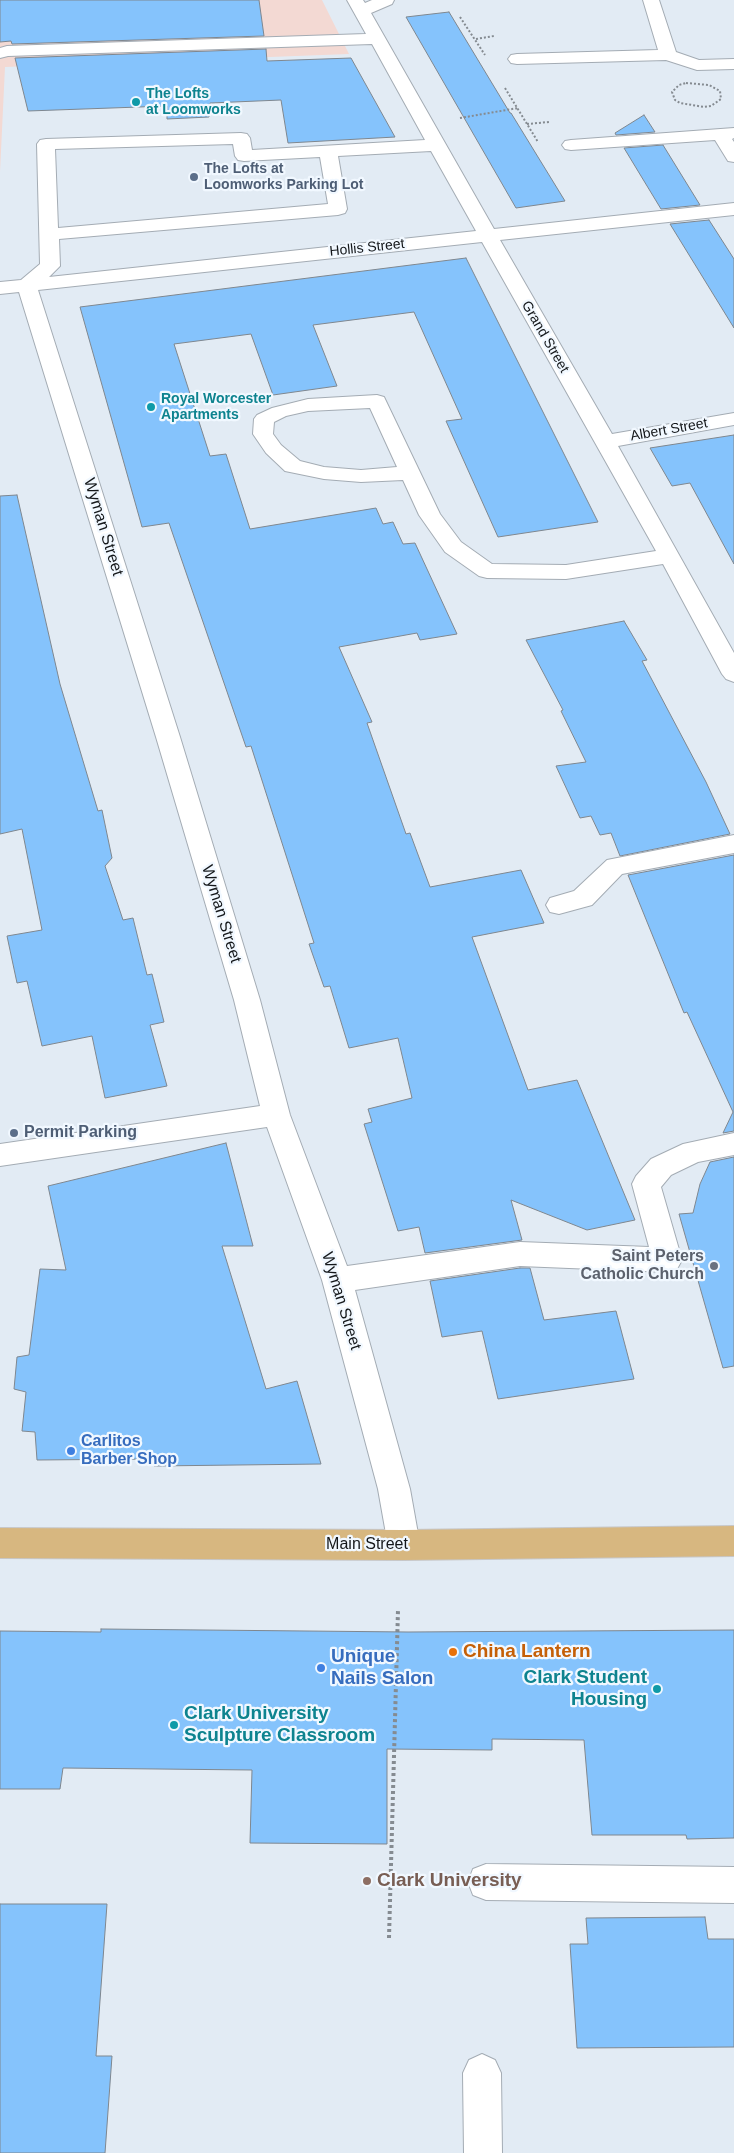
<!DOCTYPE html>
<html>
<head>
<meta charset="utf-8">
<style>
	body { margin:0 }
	canvas { display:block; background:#e2ebf4 }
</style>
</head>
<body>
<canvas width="734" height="2153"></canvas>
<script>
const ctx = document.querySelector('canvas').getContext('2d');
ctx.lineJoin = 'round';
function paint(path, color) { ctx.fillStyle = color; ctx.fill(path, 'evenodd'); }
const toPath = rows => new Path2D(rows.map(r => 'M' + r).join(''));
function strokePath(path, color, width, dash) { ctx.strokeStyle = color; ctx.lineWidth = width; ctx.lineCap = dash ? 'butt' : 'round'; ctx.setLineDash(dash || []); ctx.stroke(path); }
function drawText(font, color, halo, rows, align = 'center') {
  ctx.font = font + ' Helvetica,sans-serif'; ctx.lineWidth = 4.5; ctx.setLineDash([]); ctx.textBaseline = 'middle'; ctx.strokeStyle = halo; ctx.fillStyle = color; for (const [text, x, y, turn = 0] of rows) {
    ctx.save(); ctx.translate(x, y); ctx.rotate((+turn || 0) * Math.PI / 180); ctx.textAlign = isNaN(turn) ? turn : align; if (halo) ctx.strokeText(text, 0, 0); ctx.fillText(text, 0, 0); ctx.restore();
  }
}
const industrial = toPath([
	[0,0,322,0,349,54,5,67,0,172]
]);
const building = toPath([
	[0,0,259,0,264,36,12,44,11,41,0,42,0,0],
	[449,12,510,113,511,113,565,201,516,208,406,17,449,12],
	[266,49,267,61,351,58,395,137,288,143,281,100,210,103,209,117,167,119,167,106,28,111,15,58,266,49],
	[644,115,655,132,616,135,615,133,644,115],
	[663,145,700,205,661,209,624,148,663,145],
	[709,220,734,259,734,328,670,224,709,220],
	[466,258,598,522,498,537,446,421,462,419,414,312,313,325,337,386,273,395,251,334,174,344,210,456,226,454,250,529,376,508,383,524,393,522,403,544,415,543,457,634,420,640,417,633,339,647,372,722,367,723,406,834,410,833,430,887,521,870,544,923,472,937,528,1090,577,1080,635,1220,587,1230,511,1200,522,1240,425,1253,419,1227,398,1231,364,1124,372,1122,368,1109,412,1098,398,1038,349,1048,330,986,324,987,309,944,314,943,251,746,246,747,169,523,142,527,80,307,466,258],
	[734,435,734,564,690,483,672,486,650,448,734,435],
	[17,495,60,684,98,811,102,810,112,858,105,866,123,920,133,918,147,975,152,974,164,1022,150,1025,167,1086,105,1098,92,1036,42,1046,27,981,17,983,7,936,42,930,22,829,0,834,0,496,17,495],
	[624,621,647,660,642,661,706,782,730,834,620,856,611,833,600,835,591,816,580,818,556,766,586,762,561,711,563,710,526,640,624,621],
	[734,855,734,1131,723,1133,733,1112,687,1012,684,1013,628,875,734,855],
	[226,1143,253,1246,222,1246,266,1389,297,1381,321,1464,154,1466,153,1459,37,1460,35,1432,22,1431,26,1392,14,1389,17,1357,29,1355,40,1269,66,1270,48,1186,226,1143],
	[734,1157,734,1366,723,1368,679,1214,693,1213,700,1184,710,1162,734,1157],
	[520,1268,530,1268,544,1320,616,1311,634,1379,498,1399,482,1331,442,1337,430,1281,520,1268],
	[101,1629,408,1632,734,1630,734,1838,687,1839,686,1835,592,1835,584,1740,492,1739,492,1750,387,1749,387,1844,250,1843,252,1770,63,1768,60,1789,0,1789,0,1631,101,1632,101,1629],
	[0,1904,107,1904,96,2056,112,2056,105,2153,0,2153,0,1904],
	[705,1917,708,1939,734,1939,734,2047,577,2048,570,1944,588,1944,586,1918,705,1917]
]);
const pathFar1 = toPath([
	[460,17,485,55],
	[476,39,494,36],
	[686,83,709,85,720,91,721,99,711,106,704,107,680,103,675,100,672,92,679,85,686,83],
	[505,88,538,142],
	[460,118,518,108],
	[527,124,549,122]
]);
const path = toPath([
	[389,1938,398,1610]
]);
const minor = toPath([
	[347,0,363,0,365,3,372,0,394,0,392,4,371,13,494,229,734,203,734,215,500,240,612,434,734,413,734,425,618,446,734,653,734,682,726,679,722,674,663,564,566,579,487,578,479,576,445,552,419,515,403,480,361,482,324,479,285,471,266,453,253,434,254,419,257,415,272,408,308,399,377,395,384,397,440,514,461,542,492,564,566,565,656,551,482,242,38,290,180,737,260,1000,290,1115,347,1266,520,1242,649,1247,632,1184,636,1176,651,1159,683,1144,734,1133,734,1155,698,1162,671,1175,661,1187,682,1260,677,1269,667,1272,520,1266,355,1290,410,1489,420,1545,415,1555,404,1560,393,1555,388,1545,378,1489,322,1280,267,1127,0,1166,0,1144,260,1106,234,1000,156,737,19,292,0,294,0,282,21,280,40,264,37,144,40,140,46,139,241,133,247,134,250,138,252,150,425,140,372,44,8,56,0,58,0,48,7,46,366,34,347,0],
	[233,144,235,156,238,160,244,161,320,157,328,204,58,228,55,149,233,144],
	[431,151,476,231,49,277,60,266,59,239,338,215,345,213,347,209,338,156,431,151],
	[370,408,397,467,361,470,324,467,300,461,281,445,273,434,274,422,286,416,308,411,370,408],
	[643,0,659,0,676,52,699,60,734,59,734,69,697,70,666,60,517,64,511,63,508,59,511,55,517,54,658,50,643,0],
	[734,128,734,138,732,139,734,142,734,162,728,161,715,140,571,150,565,149,562,145,565,141,571,140,734,128],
	[734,835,734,853,622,874,592,905,559,914,550,912,546,905,550,898,574,891,607,860,734,835],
	[486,1864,734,1867,734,1903,486,1900,473,1895,468,1882,473,1869,486,1864],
	[482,2054,495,2060,501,2073,502,2153,464,2153,463,2073,469,2060,482,2054]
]);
const major = toPath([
	[734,1526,734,1556,404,1560,0,1558,0,1528,404,1530,734,1526]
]);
const markers = [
	[136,102,5,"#0f9aa8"],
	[194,177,5,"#5c6f8a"],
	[151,407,5,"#0f9aa8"],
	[14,1133,5,"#5c6f8a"],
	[714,1266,5,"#6b7280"],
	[71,1451,5,"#3f7fe0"],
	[453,1652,5,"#e8710a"],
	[321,1668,5,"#3f7fe0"],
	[657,1689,5,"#0f9aa8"],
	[174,1725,5,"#0f9aa8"],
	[367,1881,5,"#8d6e63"]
];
const farCulturenames = [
	["The Lofts",146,94],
	["at Loomworks",146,110],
	["Royal Worcester",161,399],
	["Apartments",161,415]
];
const farServicenames = [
	["The Lofts at",204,169],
	["Loomworks Parking Lot",204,185]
];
const farStreetnames = [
	["Hollis Street",367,248,-6],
	["Grand Street",545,337,60],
	["Albert Street",669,430,-10]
];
const streetNames = [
	["Wyman Street",103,527,73],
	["Wyman Street",221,914,73],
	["Wyman Street",341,1301,73],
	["Main Street",367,1545]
];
const serviceNames = [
	["Permit Parking",24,1133]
];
const worshipNames = [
	["Saint Peters",704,1257],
	["Catholic Church",704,1275]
];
const shopNames = [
	["Carlitos",81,1442],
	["Barber Shop",81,1460]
];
const nearFoodnames = [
	["China Lantern",463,1652]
];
const nearShopnames = [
	["Unique",331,1657],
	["Nails Salon",331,1679]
];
const nearCulturenames = [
	["Clark Student",647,1678],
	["Housing",647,1700],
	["Clark University",184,1714,"left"],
	["Sculpture Classroom",184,1736,"left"]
];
const nearEducationnames = [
	["Clark University",377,1881]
];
paint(industrial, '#f3d9d3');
paint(building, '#85c3fc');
strokePath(building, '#7f878f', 1);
strokePath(minor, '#a4acb4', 2);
strokePath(major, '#c7c7c8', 2);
strokePath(pathFar1, '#858b91', 2, [2, 2]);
strokePath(path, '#858b91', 4, [3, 3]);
paint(minor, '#fff');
paint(major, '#d7b780');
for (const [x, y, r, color] of markers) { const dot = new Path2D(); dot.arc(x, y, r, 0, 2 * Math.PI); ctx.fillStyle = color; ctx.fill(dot); strokePath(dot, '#f1f8ff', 2); }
drawText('bold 14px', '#0d838f', '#f1f8ff', farCulturenames, 'left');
drawText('bold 14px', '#4e5e75', '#f1f8ff', farServicenames, 'left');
drawText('14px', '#14171a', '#f1f8ff', farStreetnames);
drawText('16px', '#14171a', '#f1f8ff', streetNames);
drawText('bold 16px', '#4e5e75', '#f1f8ff', serviceNames, 'left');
drawText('bold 16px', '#5b616d', '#f1f8ff', worshipNames, 'right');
drawText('bold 16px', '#366cbe', '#f1f8ff', shopNames, 'left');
drawText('bold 19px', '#c56008', '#f1f8ff', nearFoodnames, 'left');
drawText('bold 19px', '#366cbe', '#f1f8ff', nearShopnames, 'left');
drawText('bold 19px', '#0d838f', '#f1f8ff', nearCulturenames, 'right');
drawText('bold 19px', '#785e54', '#f1f8ff', nearEducationnames, 'left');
</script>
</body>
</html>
